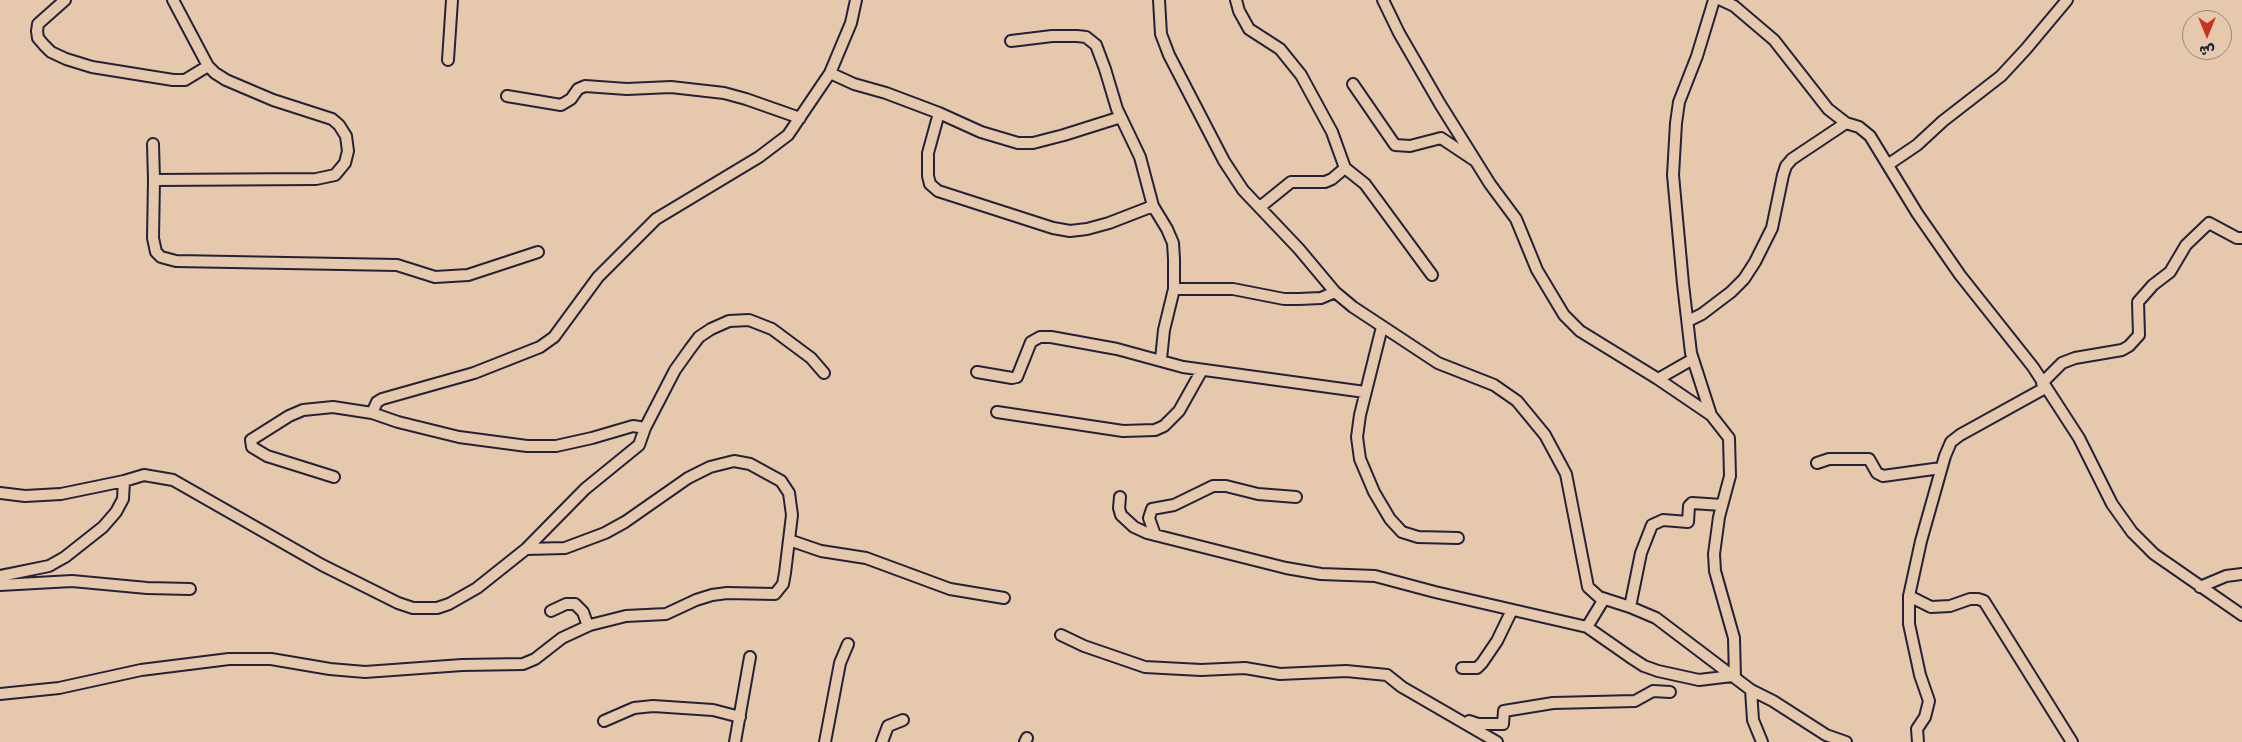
<!DOCTYPE html>
<html>
<head>
<meta charset="utf-8">
<style>
	body { margin:0 }
	#map { position:relative; width:2242px; height:742px; overflow:hidden; background:#e6c8ac; font-family:Dekko,"Playpen Sans Arabic",sans-serif }
	canvas { display:block }
	.north { position:absolute; left:2182px; top:10px; width:50px; height:50px; box-sizing:border-box; background:#e6c8ac; border:1px solid #98867f; border-radius:50%; rotate:180deg; font-size:14px; font-weight:700; line-height:20px; text-align:center; color:#22223b }
	.north::after { content:''; display:block; margin:auto; width:18px; height:22px; background:#c8321e; clip-path:polygon(50% 0,100% 100%,50% 72%,0 100%) }
</style>
</head>
<body>
<div id="map">
<canvas width="2242" height="742"></canvas>
<div class="north">ش</div>
</div>
<script>
const ctx = document.querySelector('canvas').getContext('2d');
ctx.lineJoin = 'round';
const toPath = rows => new Path2D(rows.map(r => 'M' + r).join(''));
function strokePath(path, color, width, dash) { ctx.strokeStyle = color; ctx.lineWidth = width; ctx.lineCap = dash ? 'butt' : 'round'; ctx.setLineDash(dash || []); ctx.stroke(path); }
const street = toPath([
	[65,0,38,24,37,31,38,38,44,45,51,52,66,59,92,67,173,80,185,80,208,66],
	[1159,0,1161,34,1169,55,1224,161,1243,190,1299,249,1335,292,1353,307,1438,363,1494,385,1517,401,1545,435,1566,474,1588,587,1599,597,1630,607,1656,618,1751,690,1753,720,1762,742],
	[1236,0,1239,11,1249,29,1280,49,1301,75,1332,132,1345,168,1332,179,1325,182,1291,182,1260,207],
	[1383,0,1399,33,1440,104,1490,184,1516,219,1537,270,1564,315,1580,331,1658,379,1693,359],
	[1714,0,1697,56,1679,102,1676,123,1673,175,1683,284,1691,353,1711,415,1729,438,1730,476,1719,517,1714,554,1715,571,1734,638,1735,678],
	[1721,0,1734,6,1774,40,1828,109,1846,123],
	[1011,41,1052,36,1077,36,1086,37,1096,45,1105,69,1117,109,1140,157,1153,206],
	[448,60,452,0],
	[830,73,854,84,886,93,939,113],
	[1353,84,1395,145,1410,146,1441,138,1474,160],
	[507,96,561,105,571,99,578,89,585,86,627,89,671,87,724,93,746,99,800,118],
	[1121,117,1064,135,1033,143,1018,143,981,132,939,113,928,153,928,176,930,184,938,191,1053,228,1070,231,1087,229,1109,223,1153,206,1167,229,1173,243,1174,259,1174,289,1164,330,1161,359],
	[153,144,154,180,316,179,335,175,345,163,348,151,346,136,339,125,332,119,273,100,226,80,215,73,208,66,173,0],
	[1889,164,1917,145,1943,121,2001,76,2026,49,2067,0],
	[1345,168,1365,184,1432,275],
	[154,180,153,238,156,252,161,257,176,261,397,265,435,277,468,275,538,252],
	[1174,289,1233,289,1284,299,1299,299,1321,298,1335,292],
	[1688,321,1702,314,1731,292,1744,279,1755,262,1772,228,1783,175,1786,166,1792,159,1846,123,1859,127,1870,136,1917,213,1960,275,2033,367,2079,438,2112,504,2132,532,2154,554,2242,615],
	[1382,327,1360,415,1357,437,1360,459,1374,492,1390,519,1402,532,1418,537,1458,538],
	[977,372,1012,378,1017,377,1031,342,1040,337,1051,337,1117,349,1183,367,1365,392],
	[1658,379,1711,415],
	[2042,383,2062,363,2075,358,2122,350,2129,346,2139,335,2138,302,2153,285,2170,272,2186,245,2209,223,2237,238,2242,238],
	[997,412,1123,431,1155,430,1164,426,1179,411,1202,370],
	[645,428,675,370,690,349,699,337,711,329,729,321,749,320,772,329,811,358,824,373],
	[1817,463,1829,459,1869,459,1877,473,1883,476,1941,468],
	[334,477,267,456,252,447,251,440,289,416,303,410,333,407,372,413],
	[0,493,25,496,61,494,124,481],
	[1120,497,1119,508,1121,515,1134,527,1147,533,1286,568,1321,574,1375,576,1435,592,1587,627,1604,599],
	[1155,535,1149,518,1152,509,1174,505,1213,486,1226,486,1258,494,1296,497],
	[789,540,821,551,866,558,950,589,1004,598],
	[0,576,49,566,65,557,103,527,116,512,123,499,124,481,144,475,173,480,322,565,398,603,413,608,437,608,449,604,477,588,526,549,585,489,639,445,645,428,633,426,592,438,556,446,527,446,459,437,398,422,372,413,377,402,382,399,474,373,540,347,554,337,598,277,656,219,759,157,788,135,830,73,851,23,856,0],
	[0,585,72,581,147,588,190,589],
	[2200,587,2226,576,2242,574],
	[1909,596,1931,607,1950,606,1970,599,1978,599,1984,601,2072,742],
	[1630,607,1641,553,1652,525,1663,520,1688,522,1689,506,1692,503,1722,505],
	[551,611,566,604,575,604,583,612,588,626],
	[1587,627,1630,657,1644,666,1658,671,1699,680,1732,676],
	[1061,635,1084,646,1145,667,1201,670,1245,668,1280,674,1346,671,1387,675,1402,687,1497,742],
	[1462,668,1477,668,1482,663,1497,641,1512,610],
	[1751,690,1773,701,1826,735,1846,742],
	[0,694,59,688,141,670,229,659,271,659,330,669,365,672,462,665,523,664,535,659,562,638,590,625,626,616,666,614,696,600,712,595,727,593,775,594,783,584,785,573,792,515,789,493,781,481,750,464,734,461,710,467,688,478,625,522,605,533,565,548,526,549],
	[604,721,634,708,653,706,713,710,740,717],
	[1469,721,1478,724,1503,724,1504,711,1553,703,1635,701,1653,691,1670,692],
	[735,742,750,657],
	[825,742,840,663,848,644],
	[882,742,888,726,903,720],
	[1025,742,1027,738],
	[1918,742,1917,729,1925,717,1929,701,1920,675,1909,624,1909,596,1921,541,1945,456,1951,442,1960,435,2045,388]
]);
strokePath(street, '#22223b', 14);
strokePath(street, '#e6c8ac', 10);
</script>
</body>
</html>
